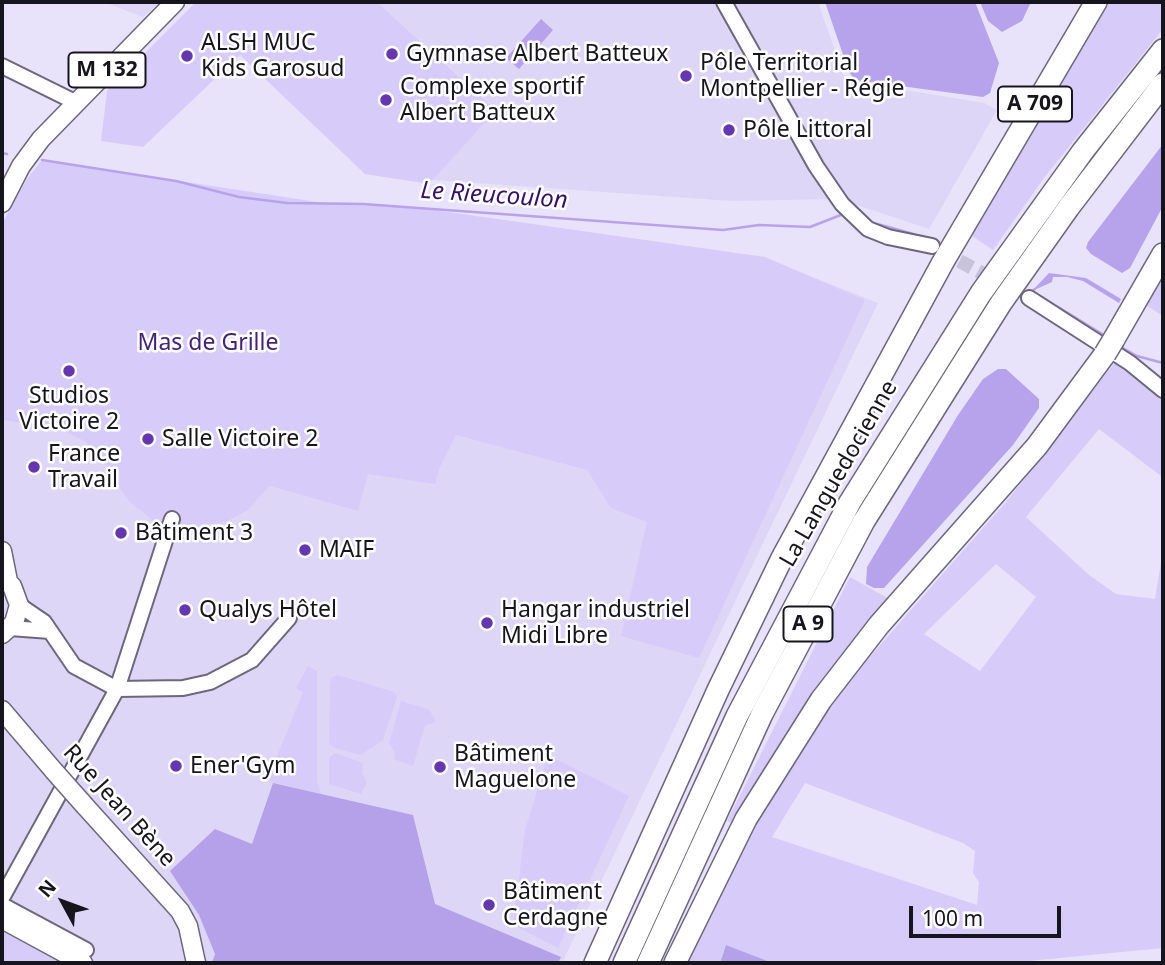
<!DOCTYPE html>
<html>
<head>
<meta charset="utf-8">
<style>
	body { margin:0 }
	#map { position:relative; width:1165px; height:965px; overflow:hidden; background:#e8e2fb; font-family:"Noto Sans",sans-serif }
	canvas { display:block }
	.frame { position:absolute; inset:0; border:4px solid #16141c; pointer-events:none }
	.north { position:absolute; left:28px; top:867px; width:70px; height:70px; -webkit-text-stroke:5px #fff; paint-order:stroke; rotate:311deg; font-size:19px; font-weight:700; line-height:28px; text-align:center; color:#16141c }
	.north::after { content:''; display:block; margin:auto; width:24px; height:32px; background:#16141c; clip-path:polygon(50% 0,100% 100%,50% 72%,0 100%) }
	.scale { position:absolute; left:909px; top:906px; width:152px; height:32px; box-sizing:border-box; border:4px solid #16141c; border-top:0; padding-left:9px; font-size:21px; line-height:24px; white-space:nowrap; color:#16141c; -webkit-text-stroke:5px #fff; paint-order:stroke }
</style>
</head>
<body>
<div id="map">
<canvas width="1165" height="965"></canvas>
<div class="frame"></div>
<div class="north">N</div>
<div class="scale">100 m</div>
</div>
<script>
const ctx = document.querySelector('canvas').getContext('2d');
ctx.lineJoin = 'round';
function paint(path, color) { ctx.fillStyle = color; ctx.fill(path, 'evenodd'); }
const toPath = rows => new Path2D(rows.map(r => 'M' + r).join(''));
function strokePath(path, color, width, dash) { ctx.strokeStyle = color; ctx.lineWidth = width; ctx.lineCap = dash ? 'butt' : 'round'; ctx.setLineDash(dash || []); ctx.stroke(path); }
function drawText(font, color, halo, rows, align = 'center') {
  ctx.font = font + ' "Noto Sans",sans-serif'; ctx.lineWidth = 5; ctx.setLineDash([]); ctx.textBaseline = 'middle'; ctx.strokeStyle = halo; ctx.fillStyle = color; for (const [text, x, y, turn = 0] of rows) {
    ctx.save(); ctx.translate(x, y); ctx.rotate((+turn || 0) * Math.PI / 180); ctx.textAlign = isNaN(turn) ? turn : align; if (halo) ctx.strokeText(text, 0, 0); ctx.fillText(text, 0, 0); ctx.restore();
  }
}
const built = toPath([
	[104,2,160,2,143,17],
	[377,2,713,2,721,12,723,2,818,2,845,80,984,103,997,110,929,229,845,201,830,199,732,201,433,180,496,109],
	[765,258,878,303,562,963,98,963,2,912,2,420,64,431,86,442,102,458,111,476,185,528,226,522,247,511,270,486,358,510,347,470]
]);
const green = toPath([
	[196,2,377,2,496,110,433,180,423,183,365,174,240,55,143,147,101,141,107,91],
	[1106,2,1163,2,1163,29,1044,178,993,250,969,234],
	[42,160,330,204,413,207,765,257,865,300,699,658,621,636,647,522,611,508,587,470,456,435,439,469,435,484,368,474,358,511,270,486,247,511,226,522,185,528,177,533,161,527,129,501,111,476,102,458,86,442,64,431,2,420,2,224,27,179],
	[1163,272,1163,316,1146,305],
	[1116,361,1163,397,1161,476,1099,429,1026,517,1089,575,1116,594,1155,599,1163,550,1163,948,1008,963,770,963,726,945,720,963,686,963,708,913,782,773,859,669,1006,502],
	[996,564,1036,597,980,671,924,634],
	[805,783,963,843,975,851,973,873,979,882,977,905,772,837],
	[850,577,891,600,822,680,734,825,727,821],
	[308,666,317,671,317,781,321,794,267,781,303,692,296,688],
	[338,675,394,692,397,697,383,740,361,755,334,748,329,742,330,684,332,677],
	[401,701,428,709,435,718,434,723,425,725,413,766,394,759,395,753,389,743],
	[335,753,363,763,362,773,367,782,361,794,329,784,329,758],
	[548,755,629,796,558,948,513,925,525,830],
	[2,927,68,963,2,963]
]);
const forest = toPath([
	[273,783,413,815,435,904,561,957,558,963,212,963,215,954,199,915,170,871,215,829,252,844],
	[726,945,770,962,770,963,720,963]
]);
const water = toPath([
	[825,2,975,2,999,63,990,93,983,97,855,80,849,72],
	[980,2,1031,2,1022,21,1002,32,988,21],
	[541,19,553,30,519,69,506,58],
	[1163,144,1163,206,1130,268,1122,273,1091,254,1086,248,1088,242],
	[1049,273,1086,278,1121,299,1119,303,1083,281,1067,277,1053,277,1052,282,1032,291],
	[998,369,1006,369,1039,399,1039,408,1013,445,884,588,874,588,866,584,867,567,958,415,983,379]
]);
const stream = toPath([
	[2,153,7,154],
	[42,160,176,181,239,197,287,203,363,204,723,230,759,225,810,227,846,213],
	[870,222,928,238],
	[1035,289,1032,291,1107,337],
	[1121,347,1137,356,1163,363]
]);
const minorTunnel = toPath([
	[941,251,1019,293]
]);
const minor = toPath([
	[724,2,816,166,842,204,868,229,888,237,932,246],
	[2,66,75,102],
	[1029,298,1130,363,1163,390],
	[19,605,44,622,74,666,117,689,183,688,210,682,252,660,289,618],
	[10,628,50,631],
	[2,898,117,689,172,519],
	[2,905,86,950]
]);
const major = toPath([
	[2,203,21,166,41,139,175,2],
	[2,551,8,581],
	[2,577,12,586,19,605,14,623,2,634],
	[2,710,54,771],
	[85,806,180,911,188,926,196,963],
	[2,919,83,963]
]);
const highway = toPath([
	[1114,339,1163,254],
	[595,963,718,690,782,558,943,262,1096,2],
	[624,963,737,716,850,502,981,293,1083,151,1163,50],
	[648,963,762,714,864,521,1001,303,1069,207,1163,84],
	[675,963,746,819,821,700,879,625,1037,446,1105,354]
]);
const majorBridge = toPath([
	[54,771,85,806]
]);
const highwayBridge = toPath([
	[1105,354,1114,339]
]);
const markers = [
	[392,54,7,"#6537ae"],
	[187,56,7,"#6537ae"],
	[686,76,7,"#6537ae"],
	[386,100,7,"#6537ae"],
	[729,130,7,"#6537ae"],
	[69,371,7,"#6537ae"],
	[148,439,7,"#6537ae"],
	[34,467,7,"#6537ae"],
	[121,533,7,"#6537ae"],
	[305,550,7,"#6537ae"],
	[185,610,7,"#6537ae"],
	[487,623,7,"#6537ae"],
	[176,766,7,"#6537ae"],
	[440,767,7,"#6537ae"],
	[489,905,7,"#6537ae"]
];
const shields = [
	[107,70,77],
	[1035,104,74],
	[808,624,49]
];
const shieldNames = [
	["M 132",107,70],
	["A 709",1035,104],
	["A 9",808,624]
];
const poiNames = [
	["ALSH MUC",201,43],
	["Kids Garosud",201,69],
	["Gymnase Albert Batteux",406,54],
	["Pôle Territorial",700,63],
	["Montpellier - Régie",700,89],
	["Complexe sportif",400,87],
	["Albert Batteux",400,113],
	["Pôle Littoral",743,130],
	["Studios",69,396,"center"],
	["Victoire 2",69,422,"center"],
	["Salle Victoire 2",162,439],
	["France",48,454],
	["Travail",48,480],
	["Bâtiment 3",135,533],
	["MAIF",319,550],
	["Qualys Hôtel",199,610],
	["Hangar industriel",501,610],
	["Midi Libre",501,636],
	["Bâtiment",454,754],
	["Maguelone",454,780],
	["Ener'Gym",190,766],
	["Bâtiment",503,892],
	["Cerdagne",503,918]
];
const parkNames = [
	["Mas de Grille",208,343]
];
const streetNames = [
	["La Languedocienne",839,474,-60],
	["Rue Jean Bène",119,806,48]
];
const waterNames = [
	["Le Rieucoulon",494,196,4]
];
paint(built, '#ded6f6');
paint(green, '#d7ccf9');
paint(forest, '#b5a1e9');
paint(water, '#b7a3eb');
strokePath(stream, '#b7a3eb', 2.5);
strokePath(minorTunnel, '#c8c3da', 14, [14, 7]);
strokePath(minor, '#6c677c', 18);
strokePath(major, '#6c677c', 21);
strokePath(highway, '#6c677c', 24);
strokePath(minor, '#fff', 14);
strokePath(major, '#fff', 18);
strokePath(highway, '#fff', 21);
strokePath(majorBridge, '#6c677c', 21, []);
strokePath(highwayBridge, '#6c677c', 24, []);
strokePath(majorBridge, '#fff', 18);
strokePath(highwayBridge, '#fff', 21);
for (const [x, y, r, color] of markers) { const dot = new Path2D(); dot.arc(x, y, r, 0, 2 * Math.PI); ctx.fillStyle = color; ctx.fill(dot); strokePath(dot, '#fff', 2.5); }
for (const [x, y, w] of shields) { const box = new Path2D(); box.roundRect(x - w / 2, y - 17.5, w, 35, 5); ctx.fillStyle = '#fff'; ctx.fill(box); strokePath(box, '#16141c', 2); }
drawText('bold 21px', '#16141c', null, shieldNames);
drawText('23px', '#16141c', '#fff', poiNames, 'left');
drawText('23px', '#432476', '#fff', parkNames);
drawText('23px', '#16141c', '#fff', streetNames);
drawText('italic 24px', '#351265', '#fff', waterNames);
</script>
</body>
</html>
